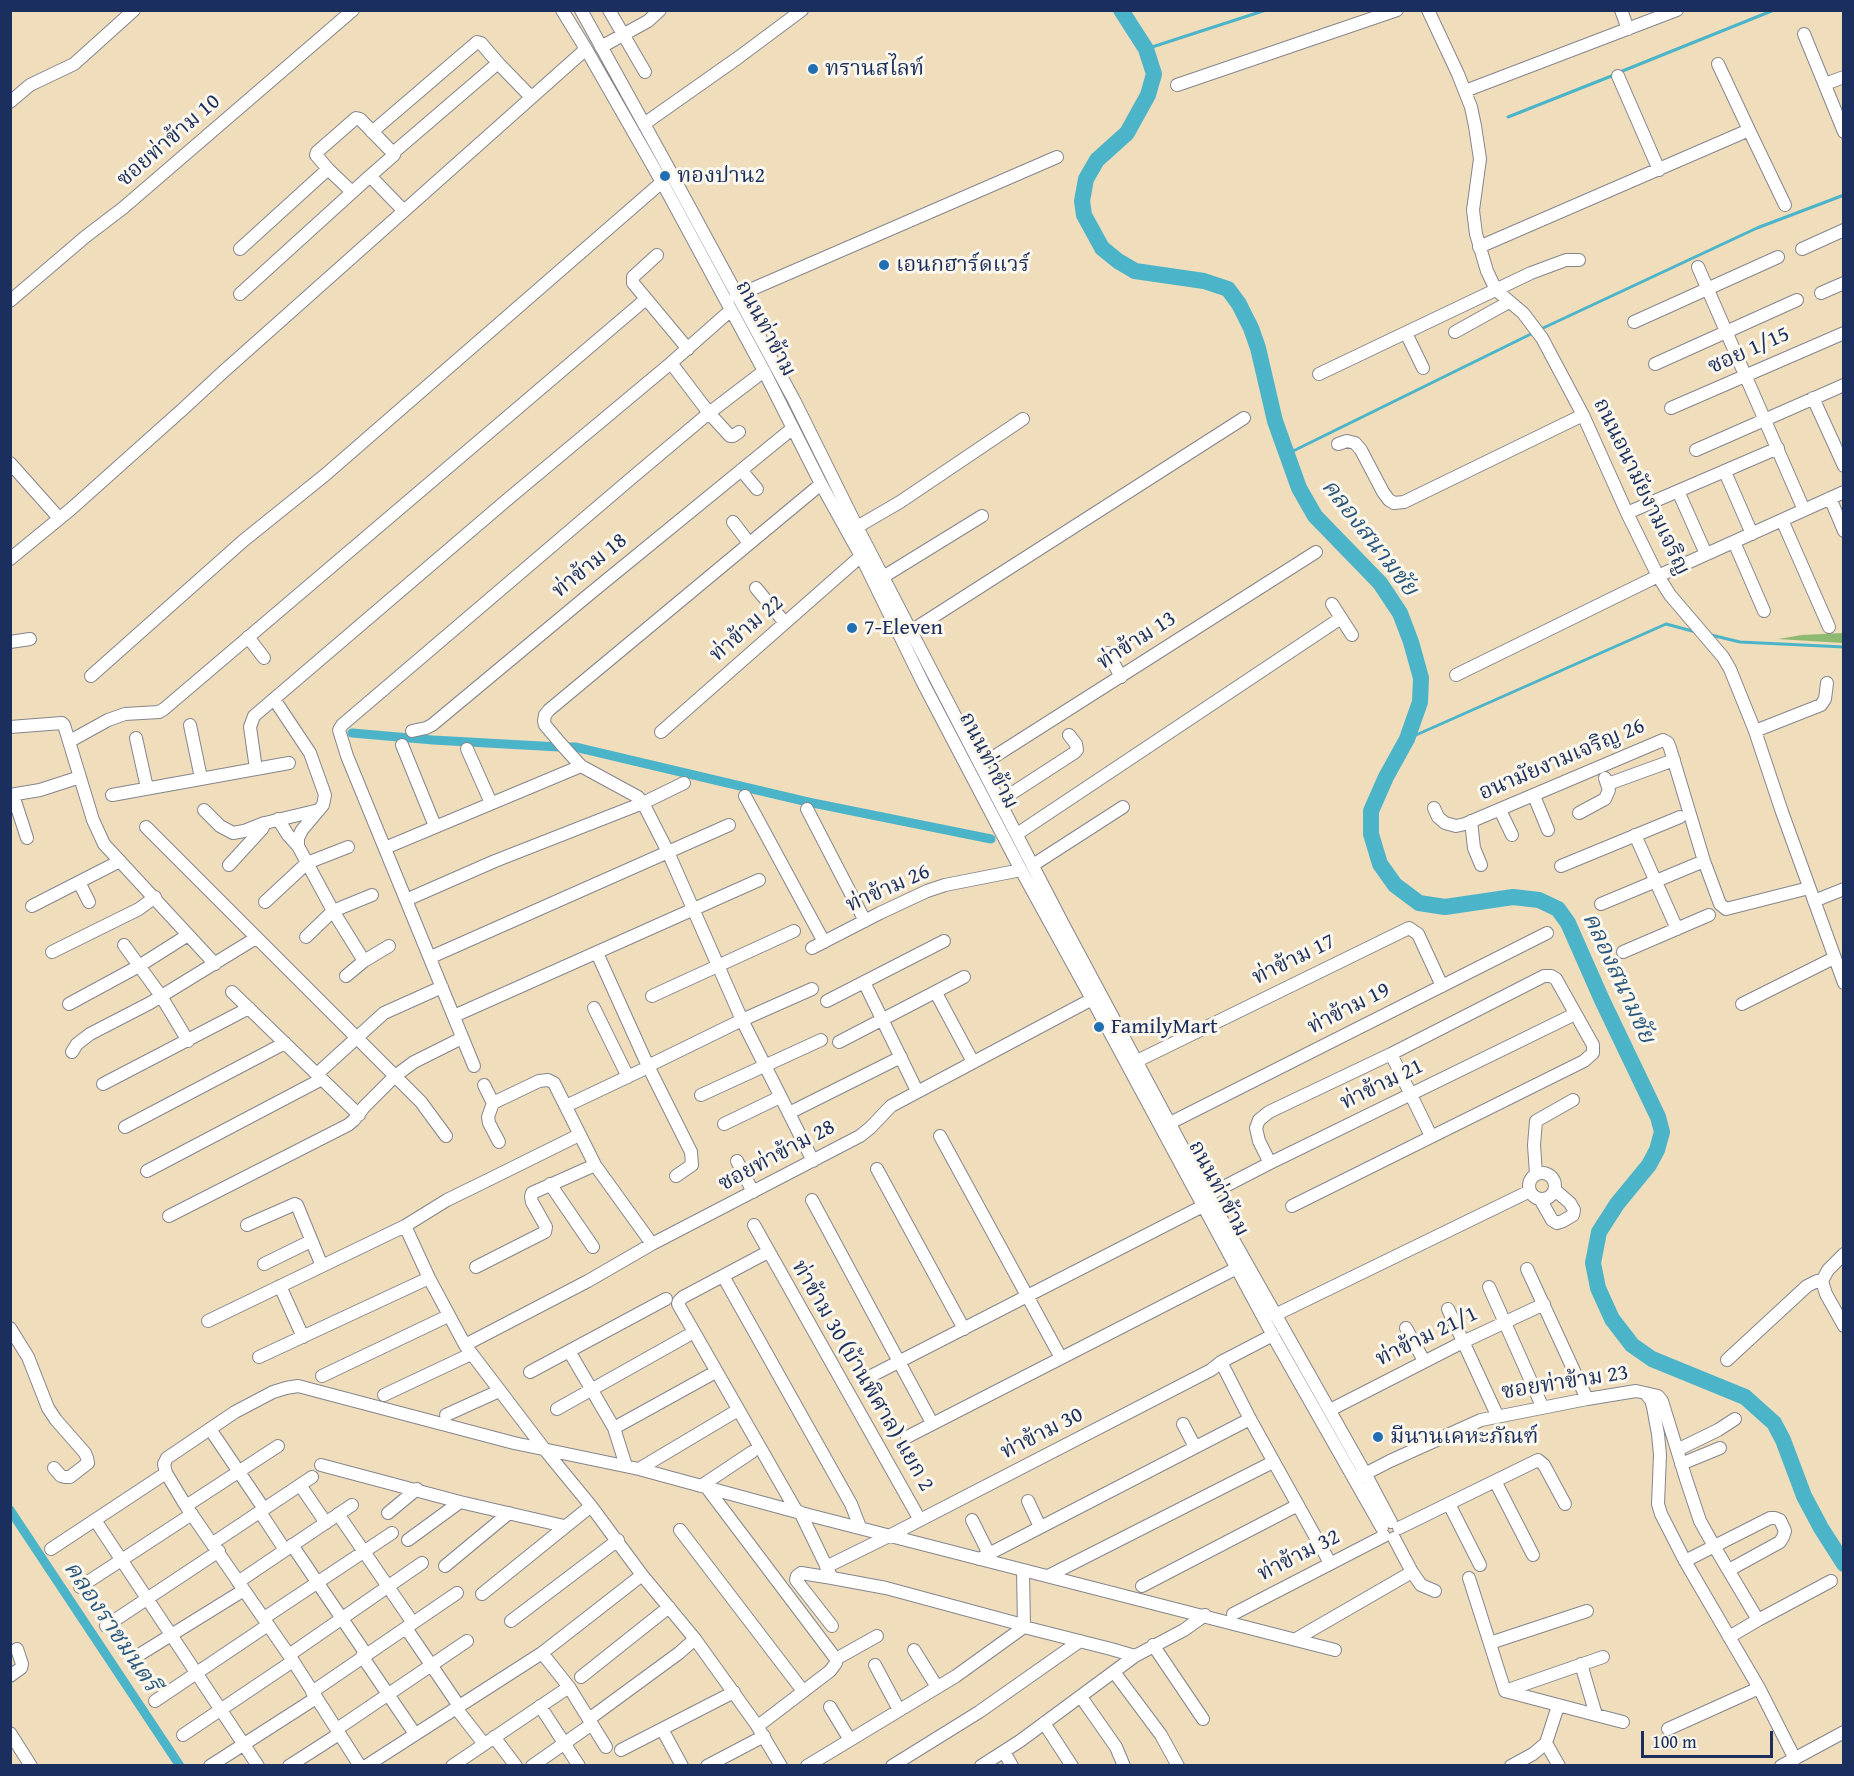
<!DOCTYPE html>
<html>
<head>
<meta charset="utf-8">
<style>
	body { margin:0 }
	#map { position:relative; width:1854px; height:1776px; overflow:hidden; background:#efddbc; font-family:"Gentium Book Plus",serif }
	canvas { display:block }
	.frame { position:absolute; inset:0; border:12px solid #1b2f5e; pointer-events:none }
	.scale { position:absolute; left:1641px; top:1731px; width:132px; height:27px; box-sizing:border-box; border:3px solid #1b2f5e; border-top:0; padding-left:8px; font-size:18px; line-height:21px; white-space:nowrap; color:#1b2f5e; -webkit-text-stroke:4px #fbf7ec; paint-order:stroke }
</style>
</head>
<body>
<div id="map">
<canvas width="1854" height="1776"></canvas>
<div class="frame"></div>
<div class="scale">100 m</div>
</div>
<script>
const ctx = document.querySelector('canvas').getContext('2d');
ctx.lineJoin = 'round';
function paint(path, color) { ctx.fillStyle = color; ctx.fill(path, 'evenodd'); }
const toPath = rows => new Path2D(rows.map(r => 'M' + r).join(''));
function strokePath(path, color, width, dash) { ctx.strokeStyle = color; ctx.lineWidth = width; ctx.lineCap = dash ? 'butt' : 'round'; ctx.setLineDash(dash || []); ctx.stroke(path); }
function drawText(font, color, halo, rows, align = 'center') {
  ctx.font = font + ' "Gentium Book Plus","Noto Serif Thai",serif'; ctx.lineWidth = 6; ctx.setLineDash([]); ctx.textBaseline = 'middle'; ctx.strokeStyle = halo; ctx.fillStyle = color; for (const [text, x, y, turn = 0] of rows) {
    ctx.save(); ctx.translate(x, y); ctx.rotate((+turn || 0) * Math.PI / 180); ctx.textAlign = isNaN(turn) ? turn : align; if (halo) ctx.strokeText(text, 0, 0); ctx.fillText(text, 0, 0); ctx.restore();
  }
}
const forest = toPath([
	[1843,633,1843,643,1778,639,1802,635]
]);
const stream = toPath([
	[1146,49,1266,10],
	[1620,72,1774,10],
	[1508,117,1614,75],
	[1541,329,1757,228,1844,195],
	[1287,454,1535,332],
	[1711,635,1740,642,1844,647],
	[1407,739,1666,624,1696,632]
]);
const canal = toPath([
	[352,733,433,740,559,747,575,747,808,802,991,839],
	[10,1510,180,1766]
]);
const river = toPath([
	[1121,10,1146,49,1154,74,1148,95,1127,133,1097,160,1086,179,1082,201,1084,215,1102,248,1118,261,1135,271,1204,281,1228,289,1239,304,1251,328,1258,348,1275,421,1299,488,1315,516,1380,583,1400,613,1411,642,1421,678,1420,702,1407,739,1386,777,1371,811,1371,834,1380,864,1395,885,1419,903,1445,907,1513,897,1539,900,1558,909,1568,923,1602,1000,1658,1117,1662,1132,1657,1150,1649,1165,1617,1204,1599,1232,1593,1263,1598,1288,1612,1319,1632,1345,1652,1359,1745,1397,1774,1423,1783,1440,1804,1496,1821,1528,1844,1564]
]);
const minor = toPath([
	[562,10,586,49,662,182,764,371,821,484,861,556,923,683,1021,870,1092,999,1277,1343,1382,1528],
	[581,10,670,171,794,400,857,527,1064,926,1208,1195,1366,1475,1391,1522],
	[609,10,645,72],
	[1428,10,1458,74,1471,107,1475,126,1480,159,1473,210,1476,234,1487,271,1496,290,1523,313,1542,338,1583,415,1627,513,1658,576,1670,595,1723,657,1730,669,1755,731,1782,812,1844,983],
	[1621,10,1628,29],
	[1804,34,1844,132],
	[601,47,648,21,660,10],
	[1618,76,1659,170],
	[1825,84,1844,77],
	[1177,85,1397,10],
	[1465,91,1677,10],
	[10,102,30,85,74,64,134,10],
	[644,124,739,57,802,10],
	[1749,130,1785,205],
	[372,132,477,42,481,43,498,63],
	[328,169,316,155,317,152,356,118,360,119,393,153],
	[370,176,394,155,393,153,498,63,531,97],
	[1479,247,1749,130,1718,64],
	[240,249,328,169,352,192],
	[1802,249,1844,230],
	[657,255,633,277,633,283,688,349],
	[1698,267,1804,510],
	[1821,293,1844,283],
	[240,294,370,176,404,211],
	[736,296,1057,157],
	[10,301,85,237,123,208,353,10],
	[1634,322,1778,257],
	[1455,332,1509,302],
	[1406,333,1423,368],
	[671,363,709,413,730,436,733,436,739,432],
	[1655,364,1797,300],
	[1319,374,1531,273,1566,260,1579,260],
	[1813,398,1844,466],
	[1671,408,1844,333],
	[1338,444,1347,441,1355,443,1361,450,1383,492,1389,500,1394,503,1404,502,1583,415],
	[1696,450,1844,385],
	[10,463,59,518],
	[741,470,757,489],
	[1725,472,1752,534],
	[1678,491,1706,554],
	[1830,498,1844,531],
	[1627,513,1778,448],
	[1782,520,1829,627],
	[733,522,749,543],
	[857,527,900,502,1023,419],
	[1734,542,1764,611],
	[10,559,71,509,183,409,223,372,586,49],
	[883,577,982,516],
	[756,588,785,623],
	[1332,604,1352,635],
	[911,631,1244,418],
	[248,637,264,658],
	[10,642,30,639],
	[1108,653,1121,677],
	[1456,675,1658,576,1844,492],
	[91,676,243,541,325,475,662,182],
	[274,699,310,753,325,795,323,805,302,830,298,838,298,846],
	[190,725,201,778],
	[10,727,62,723,64,725,93,820,104,844,215,964],
	[412,731,426,728,432,725,592,592,793,428],
	[1755,731,1821,705,1825,699,1827,683],
	[661,732,861,556],
	[136,738,147,788],
	[70,741,108,720,125,714,159,712,164,709,646,299],
	[402,745,435,826],
	[467,749,491,803],
	[981,765,1316,552],
	[256,769,250,727,254,716,508,499,671,363,731,310],
	[1608,784,1674,760],
	[10,795,40,790,80,777],
	[13,795,27,838],
	[112,795,289,763],
	[745,796,824,942],
	[1534,796,1548,830],
	[1000,801,1074,753,1077,750,1076,744,1069,735],
	[1434,808,1438,817,1445,823,1456,826,1465,824,1663,740,1668,743,1670,748,1704,861,1720,904,1726,909,1809,888],
	[807,809,865,921],
	[204,810,220,826,233,833,244,831,264,823],
	[1500,810,1512,835],
	[1579,813,1605,799,1609,790,1605,778],
	[278,819,288,835,298,846,333,911,364,961],
	[1471,821,1474,848,1481,865],
	[146,827,421,1102,446,1136],
	[1017,834,1341,618],
	[1635,835,1677,929],
	[385,848,581,766],
	[229,865,262,829,265,823,319,810],
	[1033,865,1123,807],
	[1561,866,1680,817],
	[79,882,89,902],
	[406,900,495,861,643,803,684,783],
	[1814,901,1844,889],
	[265,902,307,863,348,847],
	[1601,904,1704,861],
	[32,906,120,861],
	[306,937,333,911,372,895],
	[124,945,161,996,188,1041],
	[812,948,880,913,927,891,945,885,1021,870],
	[52,952,139,909,155,897],
	[1623,952,1709,915],
	[597,953,648,1066,691,1152,692,1165,676,1176],
	[431,957,729,825],
	[346,976,364,961,389,946],
	[864,982,917,1091],
	[232,992,359,1115],
	[936,993,973,1062],
	[652,996,794,931],
	[827,1001,944,941],
	[69,1004,139,966,188,935],
	[1742,1004,1834,958],
	[594,1008,628,1077],
	[454,1016,759,880],
	[839,1042,964,977],
	[72,1052,77,1044,90,1034,150,1003,256,938],
	[1391,1054,1431,1136],
	[1137,1061,1409,928,1418,934,1442,986],
	[474,1066,347,756,339,730,342,725,634,476,709,413,764,371],
	[648,1066,742,1020,812,989],
	[317,1074,384,1013,442,987],
	[103,1084,249,1008],
	[484,1085,493,1103,488,1117,489,1123,499,1142],
	[701,1095,821,1040],
	[493,1103,539,1081,548,1080,554,1083,595,1165,652,1244],
	[566,1106,642,1070],
	[789,1113,901,1057],
	[1170,1123,1547,933],
	[724,1124,780,1097],
	[125,1127,285,1043],
	[940,1136,1061,1358],
	[737,1161,753,1192],
	[813,1161,742,1020,668,852,643,803,638,797,581,766,561,744,545,725,544,721,545,715,549,710,821,484],
	[1270,1163,1259,1141,1256,1128,1259,1120,1269,1112,1391,1054,1544,976,1551,976,1556,979,1593,1045,1593,1053,1584,1061,1292,1206],
	[877,1169,964,1329],
	[147,1171,322,1079],
	'1529 1186a13 13 0 1 1 26 0a13 13 0 1 1-26 0Z',
	[1536,1174,1534,1145,1536,1121,1573,1100],
	[550,1184,593,1247],
	[1208,1195,1270,1163,1575,1014],
	[1540,1199,1552,1220,1557,1223,1563,1221,1573,1215,1574,1210,1570,1203,1555,1190],
	[812,1200,932,1423],
	[169,1216,348,1125,354,1120,364,1107,395,1076,414,1062,462,1038],
	[247,1225,295,1204,297,1205,322,1266],
	[754,1225,920,1520],
	[405,1226,429,1278,465,1345,545,1450,591,1506,642,1575,695,1639,756,1724,781,1766],
	[768,1252,683,1297,679,1301,678,1304,797,1512],
	[1844,1254,1828,1270,1822,1281,1826,1294,1844,1326],
	[264,1264,311,1241],
	[476,1267,545,1232,546,1227,532,1202,531,1197,532,1193,595,1165],
	[1527,1269,1587,1399],
	[723,1276,851,1504,860,1527],
	[280,1286,303,1337],
	[1489,1287,1542,1406],
	[1448,1309,1497,1415],
	[1275,1315,1530,1191],
	[208,1321,405,1226,447,1200,490,1179,579,1135],
	[10,1328,28,1357,48,1408,56,1420,85,1453,87,1458,88,1463,70,1477,65,1477,61,1476,54,1468],
	[1406,1328,1424,1361],
	[465,1345,588,1281,652,1244,860,1136,870,1128,891,1106,1098,996],
	[569,1351,614,1428,626,1466],
	[259,1357,429,1278],
	[1727,1360,1807,1286,1817,1281,1822,1281],
	[1221,1362,1250,1419,1330,1563],
	[530,1372,666,1299],
	[873,1375,1203,1206],
	[322,1376,448,1316],
	[1645,1393,1658,1396,1662,1401,1686,1479,1700,1521,1714,1546,1758,1620],
	[384,1395,471,1354],
	[557,1409,687,1336],
	[1330,1410,1463,1342,1544,1304],
	[446,1415,499,1391],
	[1183,1424,1195,1447],
	[614,1428,710,1375],
	[210,1429,264,1509],
	[907,1437,1237,1268],
	[1677,1450,1718,1430,1735,1419],
	[1681,1464,1720,1448],
	[321,1465,460,1502,564,1526],
	[639,1469,733,1413],
	[1361,1476,1390,1461,1481,1420,1587,1399,1636,1391,1645,1393,1651,1400,1653,1407,1658,1434,1660,1455,1658,1504,1661,1514,1685,1561,1759,1688,1795,1759],
	[1495,1481,1533,1555],
	[300,1485,326,1523],
	[701,1486,752,1452],
	[707,1488,836,1659],
	[1028,1501,1040,1527],
	[1449,1504,1480,1565],
	[186,1506,278,1446],
	[260,1512,285,1550],
	[800,1512,832,1578,886,1588,1023,1625],
	[388,1513,417,1489],
	[338,1514,413,1623],
	[95,1520,258,1766],
	[972,1520,989,1554],
	[1399,1528,1538,1460,1544,1465,1565,1504],
	[680,1530,803,1691],
	[408,1540,460,1502],
	[213,1543,312,1477],
	[292,1545,366,1654],
	[51,1549,166,1473],
	[979,1559,1250,1419],
	[1685,1561,1770,1518,1775,1518,1780,1520,1785,1531,1783,1537,1780,1542,1729,1570],
	[445,1566,509,1513],
	[826,1567,891,1535,1211,1370,1221,1362,1273,1335],
	[1023,1570,1024,1627],
	[1412,1572,1421,1585,1435,1591],
	[1050,1575,1273,1462],
	[832,1578,801,1573,797,1576,796,1580,832,1626],
	[1469,1578,1505,1691],
	[238,1582,352,1505],
	[1142,1586,1298,1505],
	[80,1587,192,1514],
	[482,1594,591,1506],
	[1233,1614,1384,1536],
	[264,1618,392,1533],
	[511,1621,618,1540],
	[106,1626,219,1551],
	[406,1628,459,1706],
	[1729,1637,1758,1620,1831,1581],
	[1296,1639,1412,1572,1394,1538],
	[1490,1643,1587,1611],
	[1153,1645,1203,1719],
	[914,1650,937,1687],
	[542,1653,642,1575],
	[289,1655,422,1563],
	[362,1656,415,1734],
	[134,1658,244,1590],
	[875,1665,899,1710],
	[1114,1672,1161,1735,1178,1766],
	[10,1676,21,1668,22,1664,17,1649],
	[581,1677,669,1607],
	[1505,1691,1596,1715,1581,1664],
	[1505,1691,1603,1657],
	[312,1692,457,1593],
	[1081,1697,1116,1747,1124,1766],
	[155,1701,268,1625],
	[540,1706,579,1766],
	[830,1707,850,1740],
	[456,1708,484,1744],
	[1596,1715,1623,1722],
	[589,1719,679,1653,695,1639],
	[1044,1723,1072,1766],
	[758,1726,830,1671,836,1663,836,1659,877,1636],
	[337,1729,467,1641],
	[662,1729,682,1766],
	[1668,1729,1759,1688],
	[10,1733,31,1766],
	[183,1735,293,1661],
	[494,1737,516,1766],
	[1546,1743,1559,1766],
	[621,1750,734,1692],
	[1004,1752,1012,1766],
	[210,1766,316,1698],
	[289,1766,339,1734],
	[360,1766,293,1661,186,1506,166,1473,164,1464,167,1458,235,1412,273,1392,286,1388,298,1386,514,1443,639,1469,797,1512,1335,1650],
	[366,1766,542,1653,569,1687,606,1747],
	[452,1766,569,1687],
	[532,1766,592,1724],
	[707,1766,764,1736],
	[807,1766,956,1676,1024,1627,1111,1649,1135,1656],
	[892,1766,979,1712,1080,1641],
	[981,1766,1020,1741,1135,1656,1184,1630,1205,1615],
	[1511,1766,1533,1754,1546,1743,1558,1706],
	[1781,1766,1844,1732]
]);
const markers = [
	[813,69,6,"#1f6fb2"],
	[665,176,6,"#1f6fb2"],
	[884,265,6,"#1f6fb2"],
	[852,628,6,"#1f6fb2"],
	[1099,1027,6,"#1f6fb2"],
	[1378,1437,6,"#1f6fb2"]
];
const poiNames = [
	["ทรานสไลท์",825,69],
	["ทองปาน2",677,176],
	["เอนกฮาร์ดแวร์",896,265],
	["7-Eleven",864,628],
	["FamilyMart",1111,1027],
	["มีนานเคหะภัณฑ์",1390,1437]
];
const streetNames = [
	["ซอยท่าข้าม 10",169,141,-41],
	["ถนนท่าข้าม",765,329,62],
	["ซอย 1/15",1749,351,-24],
	["ถนนอนามัยงามเจริญ",1641,487,64],
	["ท่าข้าม 18",590,566,-39],
	["ท่าข้าม 22",747,629,-41],
	["ท่าข้าม 13",1137,641,-33],
	["อนามัยงามเจริญ 26",1562,760,-23],
	["ถนนท่าข้าม",988,761,63],
	["ท่าข้าม 26",888,889,-24],
	["ท่าข้าม 17",1294,960,-26],
	["ท่าข้าม 19",1349,1009,-27],
	["ท่าข้าม 21",1382,1085,-26],
	["ซอยท่าข้าม 28",777,1156,-28],
	["ถนนท่าข้าม",1218,1189,62],
	["ท่าข้าม 21/1",1427,1337,-26],
	["ท่าข้าม 30 (บ้านพิศาล) แยก 2",862,1376,60],
	["ซอยท่าข้าม 23",1565,1383,-9],
	["ท่าข้าม 30",1042,1434,-27],
	["ท่าข้าม 32",1299,1556,-27]
];
const waterNames = [
	["คลองสนามชัย",1369,538,52],
	["คลองสนามชัย",1618,978,65],
	["คลองราชมนตรี",111,1627,56]
];
paint(forest, '#8eb971');
strokePath(stream, '#4bb4c9', 3);
strokePath(canal, '#4bb4c9', 9);
strokePath(river, '#4bb4c9', 16);
strokePath(minor, '#85868d', 14);
strokePath(minor, '#fff', 12);
for (const [x, y, r, color] of markers) { const dot = new Path2D(); dot.arc(x, y, r, 0, 2 * Math.PI); ctx.fillStyle = color; ctx.fill(dot); strokePath(dot, '#fbf7ec', 2); }
drawText('22px', '#1b2f5e', '#fbf7ec', poiNames, 'left');
drawText('22px', '#1b2f5e', '#fbf7ec', streetNames);
drawText('italic 24px', '#29577e', '#fbf7ec', waterNames);
</script>
</body>
</html>
